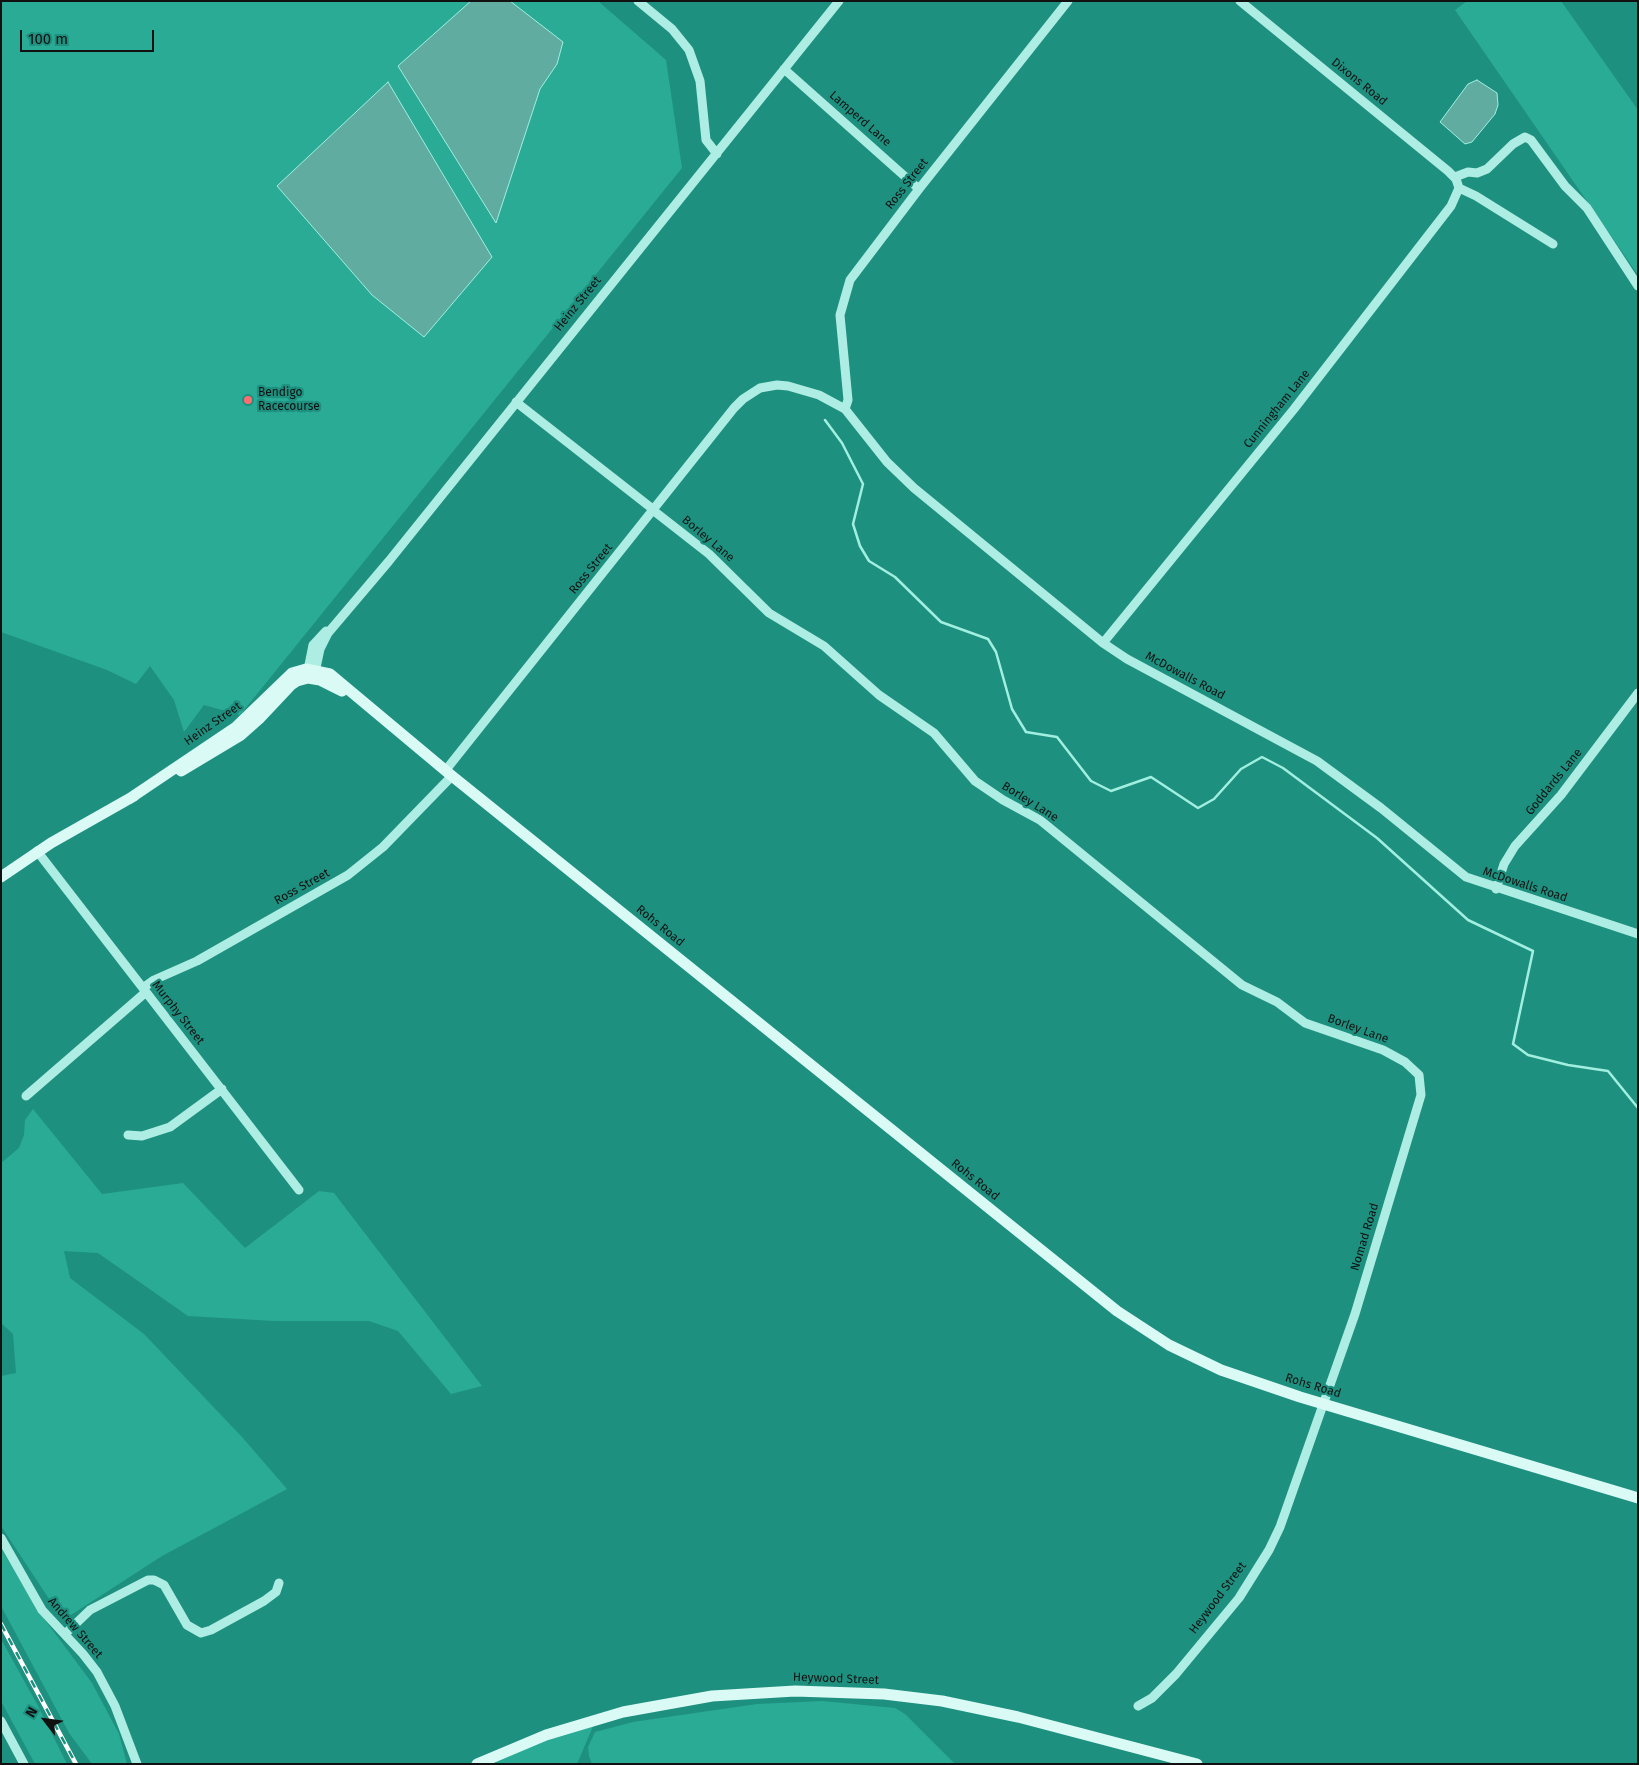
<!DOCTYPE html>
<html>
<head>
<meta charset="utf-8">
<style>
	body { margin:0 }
	#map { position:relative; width:1639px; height:1765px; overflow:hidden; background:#1e907f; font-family:"Fira Sans",sans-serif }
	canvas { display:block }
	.frame { position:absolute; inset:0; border:2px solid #111; pointer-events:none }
	.north { position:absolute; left:20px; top:1695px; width:50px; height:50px; -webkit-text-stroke:4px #1e907f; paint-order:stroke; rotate:300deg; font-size:14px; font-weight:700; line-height:20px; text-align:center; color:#111 }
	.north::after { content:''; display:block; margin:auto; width:18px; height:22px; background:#111; clip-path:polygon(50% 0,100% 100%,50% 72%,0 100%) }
	.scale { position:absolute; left:20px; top:30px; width:134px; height:22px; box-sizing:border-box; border:2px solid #111; border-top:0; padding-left:6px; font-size:15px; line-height:18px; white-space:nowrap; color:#111; -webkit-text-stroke:4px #1e907f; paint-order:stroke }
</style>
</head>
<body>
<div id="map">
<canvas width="1639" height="1765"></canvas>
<div class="frame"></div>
<div class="north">N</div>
<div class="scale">100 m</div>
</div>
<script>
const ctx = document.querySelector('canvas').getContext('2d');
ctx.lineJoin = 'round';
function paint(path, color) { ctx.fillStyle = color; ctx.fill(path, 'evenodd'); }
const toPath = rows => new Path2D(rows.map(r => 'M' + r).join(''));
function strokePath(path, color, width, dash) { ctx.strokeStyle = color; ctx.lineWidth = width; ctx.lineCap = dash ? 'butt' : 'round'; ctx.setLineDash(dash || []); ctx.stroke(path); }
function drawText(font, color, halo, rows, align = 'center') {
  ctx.font = font + ' "Fira Sans",sans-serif'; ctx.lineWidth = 4.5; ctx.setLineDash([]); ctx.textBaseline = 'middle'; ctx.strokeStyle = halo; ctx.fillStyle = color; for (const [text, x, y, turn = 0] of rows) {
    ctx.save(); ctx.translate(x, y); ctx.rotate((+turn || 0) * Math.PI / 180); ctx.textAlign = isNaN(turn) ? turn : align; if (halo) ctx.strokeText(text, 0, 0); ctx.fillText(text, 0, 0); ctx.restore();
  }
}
const green = toPath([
	[1,1,598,1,666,60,682,168,240,715,204,705,184,732,174,700,150,666,136,684,107,670,1,632],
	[1467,1,1561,1,1638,110,1638,275,1455,10],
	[33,1109,102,1194,183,1183,245,1248,319,1191,334,1193,482,1386,451,1394,398,1331,369,1321,274,1321,188,1316,98,1253,64,1251,70,1278,144,1334,242,1437,287,1489,162,1556,71,1615,55,1608,1,1526,1,1376,16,1373,13,1334,1,1323,1,1163,19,1148,24,1135,25,1120],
	[1,1548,36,1608,92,1683,119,1734,127,1764,92,1764,69,1733,1,1606],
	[1,1639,38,1706,67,1764,35,1764,1,1701],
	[822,1701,895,1708,905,1714,955,1764,592,1764,589,1756,588,1747,595,1732,633,1722,757,1704],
	[594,1724,577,1764,475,1764]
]);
const water = toPath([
	[471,1,510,1,563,42,557,64,540,89,496,223,398,66,471,1],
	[1477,80,1497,93,1498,105,1495,114,1472,142,1465,144,1440,122,1468,84,1477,80],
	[388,82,492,257,424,337,372,295,277,186,388,82]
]);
const stream = toPath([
	[825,420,842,443,863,484,853,524,860,546,869,561,895,577,941,622,988,639,996,652,1012,709,1026,732,1057,737,1091,781,1111,791,1151,777,1198,808,1214,799,1241,769,1262,757,1283,768,1377,838,1468,920,1533,951,1513,1044,1528,1055,1568,1065,1608,1071,1638,1108]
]);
const street = toPath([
	[638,1,672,29,689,50,700,81,706,140,717,154],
	[784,69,919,189],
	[1455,177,1468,172,1477,173,1487,169,1513,144,1525,137,1531,140,1565,186,1587,208,1638,286],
	[1459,188,1476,196,1553,244],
	[516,402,654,510],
	[845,409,848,400,840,315,850,280,919,189,1068,1],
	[654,511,709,554,769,613,824,646,879,695,934,733,975,781,1003,800,1040,820,1242,985,1277,1002,1305,1023,1383,1050,1405,1062,1419,1075,1421,1095,1355,1314,1280,1527,1269,1550,1239,1598,1176,1674,1152,1698,1138,1706],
	[1103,643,1294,409,1451,206,1459,188,1456,179,1448,171,1240,1],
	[307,675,313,645,326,631],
	[314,677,320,649,328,633,389,561,839,1],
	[445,771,734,408,743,399,760,388,777,385,788,386,819,395,845,409,887,462,914,488,1103,643,1127,659,1317,761,1381,808,1466,877,1638,934],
	[37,851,299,1190],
	[1496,889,1504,864,1515,846,1561,795,1638,693],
	[143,988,154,980,197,961,348,875,383,847,452,776],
	[26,1096,146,992],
	[128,1135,142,1136,170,1127,222,1089],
	[1,1538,42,1610,83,1654,97,1672,115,1706,137,1764],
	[65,1634,90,1610,148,1580,154,1580,164,1585,187,1625,201,1633,211,1630,264,1601,276,1592,279,1583],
	[1,1721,24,1764]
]);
const secondary = toPath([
	[181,771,241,735,259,719,291,685,297,681,308,678,320,680,342,691],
	[129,799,236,727,292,673,306,669,330,674,452,776,1010,1225,1117,1311,1169,1345,1221,1370,1300,1397,1638,1498],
	[1,877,51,843,134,796],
	[477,1764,546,1735,623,1712,712,1696,795,1691,884,1694,942,1701,1018,1717,1197,1764]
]);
const rail = toPath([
	[1,1624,76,1764]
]);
const markers = [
	[248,400,5,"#fc6d6d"]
];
const streetNames = [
	["Dixons Road",1359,82,39],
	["Lamperd Lane",860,119,41],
	["Ross Street",907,184,-52],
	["Heinz Street",578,304,-51],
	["Cunningham Lane",1277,409,-51],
	["Borley Lane",708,539,40],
	["Ross Street",591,569,-51],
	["McDowalls Road",1185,676,28],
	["Heinz Street",213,724,-35],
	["Goddards Lane",1554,782,-51],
	["Borley Lane",1030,802,32],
	["McDowalls Road",1525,885,18],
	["Ross Street",302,887,-29],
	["Rohs Road",660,926,39],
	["Murphy Street",178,1013,52],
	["Borley Lane",1358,1029,20],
	["Rohs Road",975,1180,39],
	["Nomad Road",1365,1237,-73],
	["Rohs Road",1313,1386,17],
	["Heywood Street",1218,1598,-53],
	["Andrew Street",75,1628,49],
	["Heywood Street",836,1679,2]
];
const poiNames = [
	["Bendigo",258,393],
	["Racecourse",258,407]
];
paint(green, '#2aab96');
paint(water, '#60aca1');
strokePath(water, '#a1efe1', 1);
strokePath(stream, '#a1efe1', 2.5);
strokePath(street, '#aeede3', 9);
strokePath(secondary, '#dafaf5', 11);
strokePath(rail, '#fff', 4.5);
strokePath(rail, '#1e907f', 2.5, [8]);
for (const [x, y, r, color] of markers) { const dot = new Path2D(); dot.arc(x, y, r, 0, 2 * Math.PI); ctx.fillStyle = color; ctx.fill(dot); strokePath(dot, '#1e907f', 2); }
drawText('12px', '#111', '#1e907f', streetNames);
drawText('12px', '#111', '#1e907f', poiNames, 'left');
</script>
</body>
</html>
